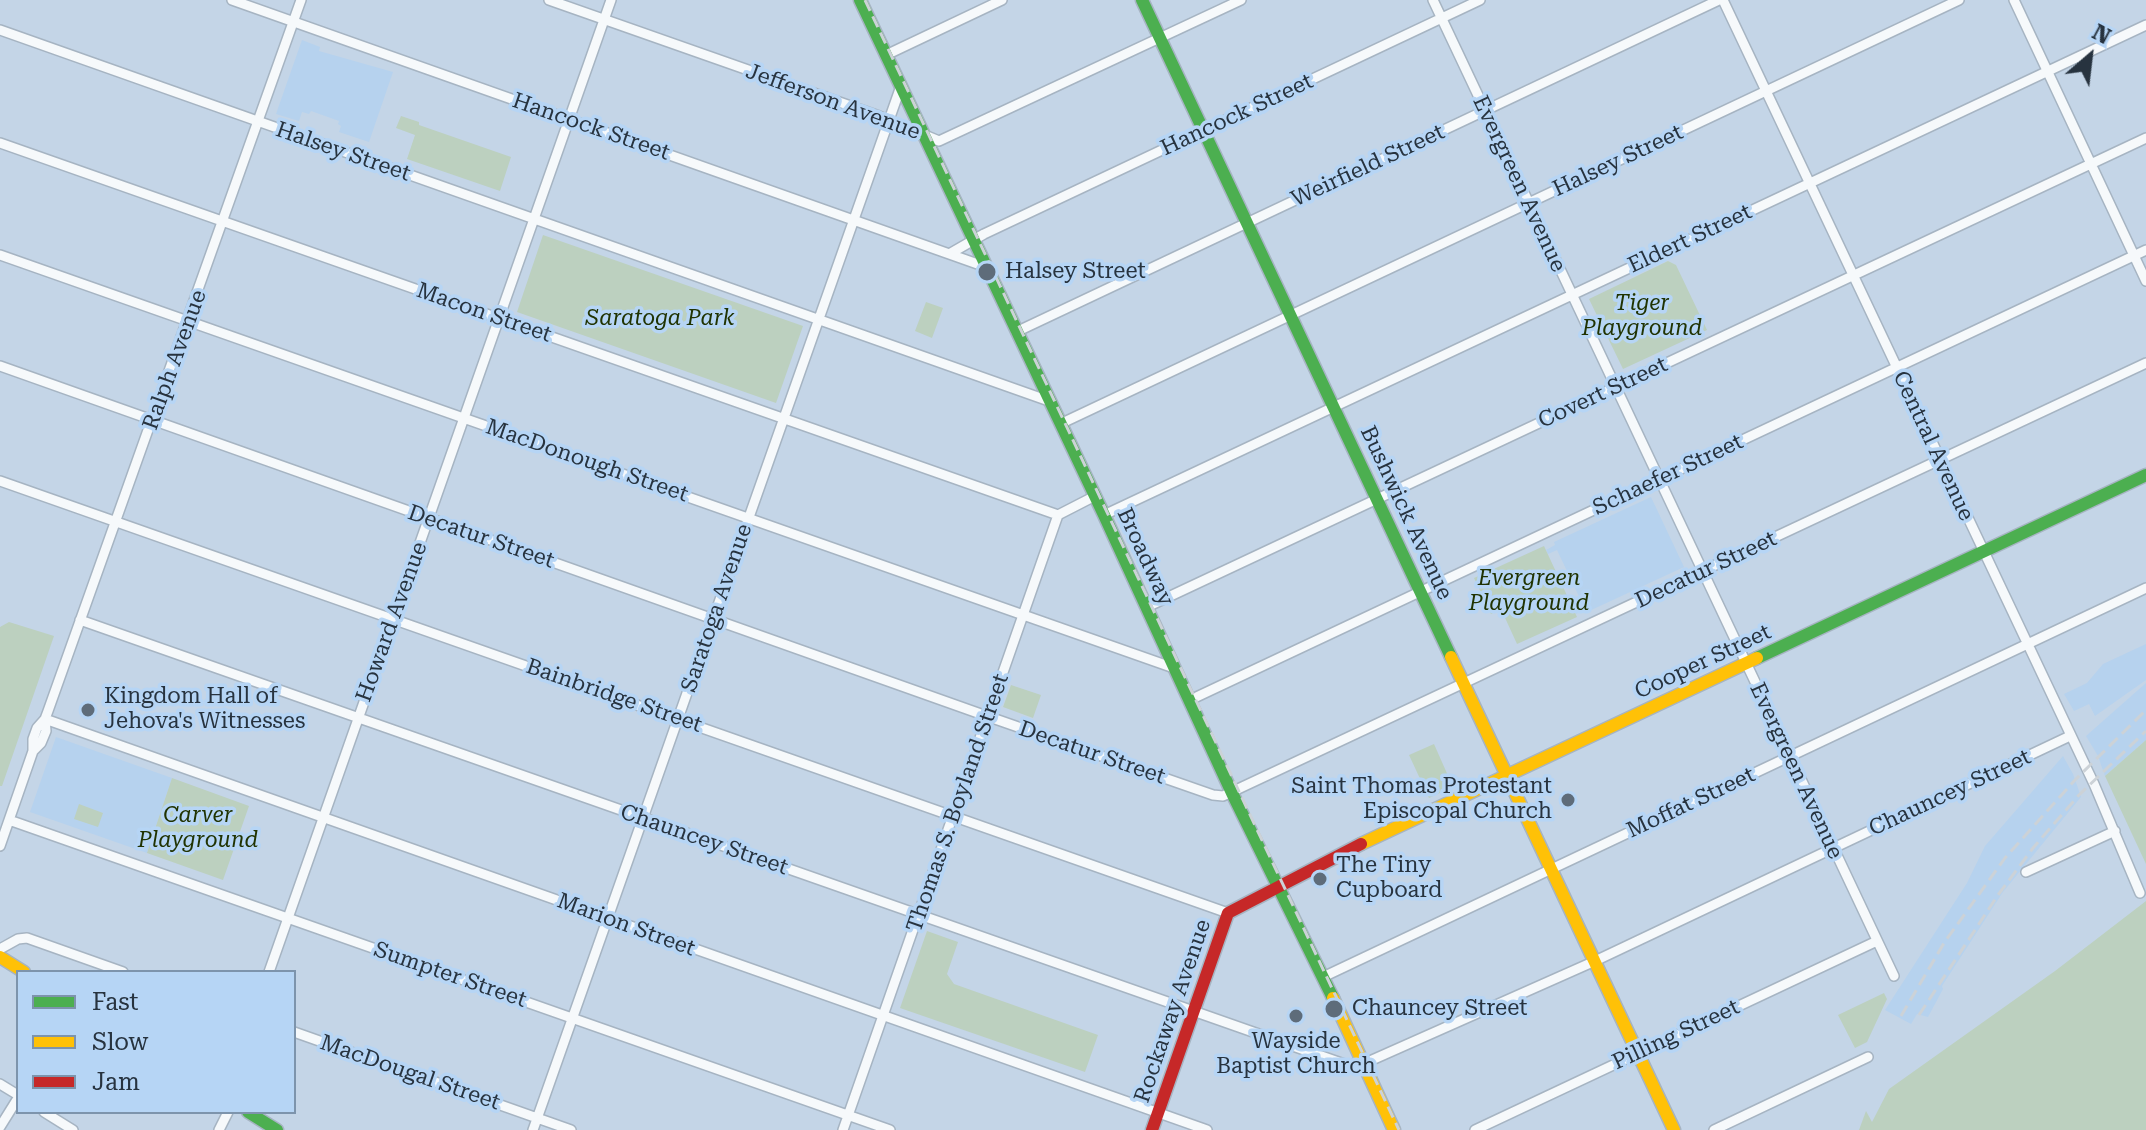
<!DOCTYPE html>
<html>
<head>
<meta charset="utf-8">
<style>
	body { margin:0 }
	#map { position:relative; width:2146px; height:1130px; overflow:hidden; background:#c4d5e7; font-family:"Roboto Serif",serif }
	canvas { display:block }
	.legend { position:absolute; left:16px; top:970px; width:280px; height:144px; box-sizing:border-box; background:#b6d5f5; border:2px solid #7d94ac; margin:0; padding:10px 14px; list-style:none; font-size:24px; color:#27333f }
	.legend li { display:flex; align-items:center; gap:16px; height:40px }
	.legend b { width:40px; border:2px solid #7d94ac }
	.north { position:absolute; left:2050px; top:16px; width:80px; height:80px; -webkit-text-stroke:6px #b6d5f5; paint-order:stroke; rotate:28deg; font-size:22px; font-weight:700; line-height:32px; text-align:center; color:#27333f }
	.north::after { content:''; display:block; margin:auto; width:28px; height:36px; background:#27333f; clip-path:polygon(50% 0,100% 100%,50% 72%,0 100%) }
</style>
</head>
<body>
<div id="map">
<canvas width="2146" height="1130"></canvas>
<ul class="legend">
<li><b style="height:10px;background:#4caf50"></b>Fast</li>
<li><b style="height:10px;background:#ffc107"></b>Slow</li>
<li><b style="height:10px;background:#c62828"></b>Jam</li>
</ul>
<div class="north">N</div>
</div>
<script>
const ctx = document.querySelector('canvas').getContext('2d');
ctx.lineJoin = 'round';
function paint(path, color) { ctx.fillStyle = color; ctx.fill(path, 'evenodd'); }
const toPath = rows => new Path2D(rows.map(r => 'M' + r).join(''));
function strokePath(path, color, width, dash) { ctx.strokeStyle = color; ctx.lineWidth = width; ctx.lineCap = dash ? 'butt' : 'round'; ctx.setLineDash(dash || []); ctx.stroke(path); }
function drawText(font, color, halo, rows, align = 'center') {
  ctx.font = font + ' "Roboto Serif",serif'; ctx.lineWidth = 7; ctx.setLineDash([]); ctx.textBaseline = 'middle'; ctx.strokeStyle = halo; ctx.fillStyle = color; for (const [text, x, y, turn = 0] of rows) {
    ctx.save(); ctx.translate(x, y); ctx.rotate((+turn || 0) * Math.PI / 180); ctx.textAlign = isNaN(turn) ? turn : align; if (halo) ctx.strokeText(text, 0, 0); ctx.fillText(text, 0, 0); ctx.restore();
  }
}
const built = toPath([
	[302,40,320,47,319,51,393,72,369,142,339,132,341,126,338,124,339,121,311,111,309,114,302,112,299,121,276,114],
	[1651,497,1684,567,1587,612,1585,610,1576,614,1575,610,1583,605,1557,550,1548,554,1546,550,1555,545,1554,542],
	[2146,644,2146,680,2095,716,2089,704,2074,711,2064,694,2087,683,2103,664],
	[2146,683,2146,740,2105,776,2098,756,2086,736],
	[56,737,172,778,147,853,30,812],
	[2063,756,2073,774,2081,797,2003,892,1942,986,1943,989,1928,1017,1917,1014,1911,1024,1885,1010,1967,883,1985,846]
]);
const green = toPath([
	[401,116,419,122,419,125,511,157,500,191,407,159,415,135,396,128],
	[543,235,803,326,776,403,517,312],
	[1668,261,1676,265,1707,330,1623,369,1589,299],
	[926,302,943,308,932,338,915,331],
	[1544,546,1577,617,1517,644,1501,609,1491,614,1474,578],
	[9,622,54,636,2,786,0,786,0,627],
	[1011,685,1041,695,1033,718,1003,707],
	[2146,740,2146,864,2105,776],
	[1434,744,1453,787,1429,798,1409,755],
	[172,778,249,806,223,880,147,853],
	[79,804,103,813,98,827,74,819],
	[2146,901,2146,1130,1859,1130,1866,1111,1872,1122,1889,1089,2055,971],
	[927,931,958,942,947,974,954,984,1098,1035,1085,1072,900,1008],
	[1884,993,1887,999,1867,1042,1855,1048,1838,1015]
]);
const street = toPath([
	[232,0,986,267],
	[549,0,879,116,939,141,1241,0],
	[1433,0,1894,976],
	[1723,0,2094,784,2140,893],
	[2014,0,2146,281],
	[0,30,1049,401],
	[886,55,1002,0],
	[0,143,1058,515],
	[951,253,984,234,1480,0],
	[0,255,1174,668],
	[1016,332,1719,0],
	[0,366,978,713,1213,795,1223,796,2146,363],
	[1060,424,1959,0],
	[0,481,1228,913],
	[1104,515,2146,25],
	[1147,607,2146,138],
	[80,620,1347,1065,1363,1064,1595,961,2070,736],
	[1190,700,2146,250],
	[45,719,1207,1130],
	[33,751,41,743,46,731,45,719,48,711,301,0],
	[9,820,890,1130],
	[0,846,33,751,33,739,37,728,45,719],
	[2026,872,2115,831],
	[0,949,18,939,27,938,123,972],
	[269,972,611,0],
	[1323,977,2146,588],
	[294,1032,571,1130],
	[0,1084,18,1095],
	[44,1112,73,1130],
	[0,1127,18,1098],
	[219,1130,228,1112],
	[533,1130,901,86],
	[843,1130,1058,515,1095,496],
	[1475,1130,1877,941],
	[1714,1130,1868,1057]
]);
const fast = toPath([
	[860,0,1104,515,1232,793,1333,998],
	[1142,0,1451,657],
	[1757,658,2146,475],
	[248,1112,277,1130]
]);
const slow = toPath([
	[1451,657,1674,1130],
	[1361,844,1757,658],
	[0,957,24,972],
	[1333,998,1394,1130]
]);
const jam = toPath([
	[1152,1130,1228,913,1361,844]
]);
const rail = toPath([
	[865,0,1399,1130],
	[1919,1015,1998,895,2033,848,2079,795,2146,731],
	[1901,1016,1944,943,2005,858,2075,780,2146,710]
]);
const markers = [
	[987,272,10,"#5e6c7a"],
	[88,710,8,"#5e6c7a"],
	[1568,800,8,"#5e6c7a"],
	[1320,879,8,"#5e6c7a"],
	[1334,1009,10,"#5e6c7a"],
	[1296,1016,8,"#5e6c7a"]
];
const streetNames = [
	["Jefferson Avenue",833,102,20],
	["Hancock Street",1237,115,-25],
	["Hancock Street",591,127,19],
	["Halsey Street",343,152,19],
	["Halsey Street",1618,161,-25],
	["Weirfield Street",1368,166,-25],
	["Evergreen Avenue",1519,184,65],
	["Eldert Street",1690,239,-25],
	["Macon Street",484,313,19],
	["Ralph Avenue",175,360,-70],
	["Covert Street",1603,393,-25],
	["Central Avenue",1933,446,65],
	["MacDonough Street",587,461,19],
	["Schaefer Street",1668,475,-25],
	["Bushwick Avenue",1406,513,65],
	["Decatur Street",481,537,19],
	["Broadway",1145,557,65],
	["Decatur Street",1706,570,-25],
	["Saratoga Avenue",717,608,-71],
	["Howard Avenue",392,622,-70],
	["Cooper Street",1703,662,-25],
	["Bainbridge Street",614,696,19],
	["Decatur Street",1092,753,19],
	["Evergreen Avenue",1796,771,65],
	["Chauncey Street",1950,793,-25],
	["Thomas S. Boyland Street",958,803,-71],
	["Moffat Street",1691,803,-25],
	["Chauncey Street",704,840,19],
	["Marion Street",626,925,20],
	["Sumpter Street",450,975,19],
	["Rockaway Avenue",1173,1011,-71],
	["Pilling Street",1676,1035,-25],
	["MacDougal Street",410,1073,19]
];
const poiNames = [
	["Halsey Street",1005,272],
	["Kingdom Hall of",104,697],
	["Jehova's Witnesses",104,722],
	["Saint Thomas Protestant",1552,787,"right"],
	["Episcopal Church",1552,812,"right"],
	["The Tiny",1336,866],
	["Cupboard",1336,891],
	["Chauncey Street",1352,1009],
	["Wayside",1296,1042,"center"],
	["Baptist Church",1296,1067,"center"]
];
const parkNames = [
	["Tiger",1642,304],
	["Playground",1642,329],
	["Saratoga Park",660,319],
	["Evergreen",1529,579],
	["Playground",1529,604],
	["Carver",198,816],
	["Playground",198,841]
];
paint(built, '#b6d2ee');
paint(green, '#bcd0bf');
strokePath(street, '#a6b4c2', 12);
strokePath(fast, '#a6b4c2', 15);
strokePath(slow, '#a6b4c2', 15);
strokePath(jam, '#a6b4c2', 15);
strokePath(street, '#f6f9fb', 9);
strokePath(fast, '#4caf50', 12);
strokePath(slow, '#ffc107', 12);
strokePath(jam, '#c62828', 12);
strokePath(rail, '#ccd2d7', 3, [12, 6]);
for (const [x, y, r, color] of markers) { const dot = new Path2D(); dot.arc(x, y, r, 0, 2 * Math.PI); ctx.fillStyle = color; ctx.fill(dot); strokePath(dot, '#b6d5f5', 3); }
drawText('22px', '#27333f', '#b6d5f5', streetNames);
drawText('22px', '#27333f', '#b6d5f5', poiNames, 'left');
drawText('italic 22px', '#203302', '#b6d5f5', parkNames);
</script>
</body>
</html>
